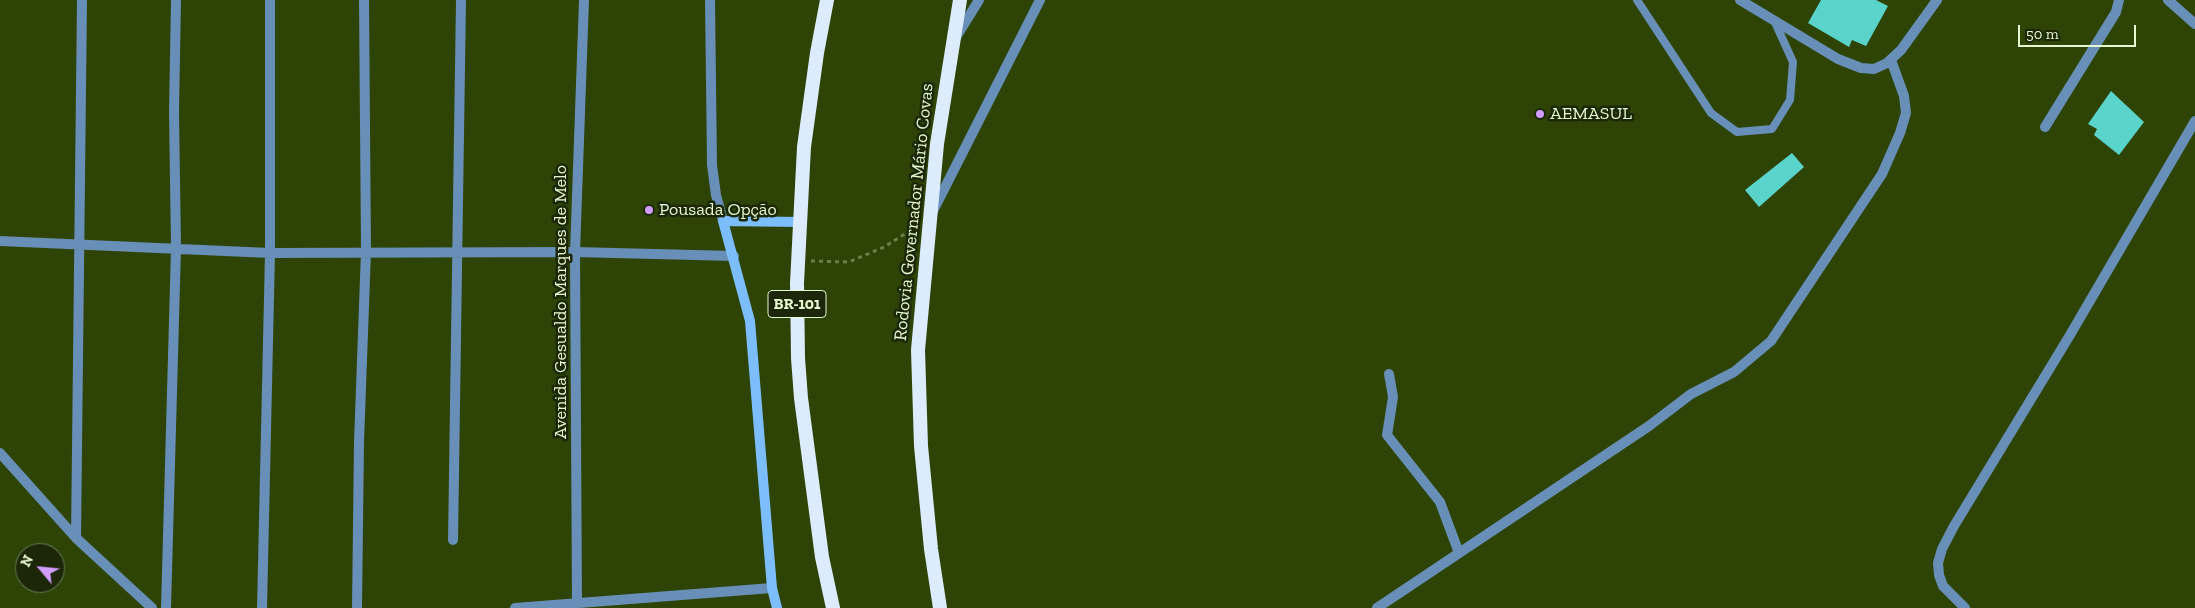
<!DOCTYPE html>
<html>
<head>
<meta charset="utf-8">
<style>
	body { margin:0 }
	#map { position:relative; width:2195px; height:608px; overflow:hidden; background:#2e4406; font-family:"Zilla Slab",serif }
	canvas { display:block }
	.north { position:absolute; left:15px; top:543px; width:50px; height:50px; box-sizing:border-box; background:#1b2708; border:1px solid #6c7b58; border-radius:50%; rotate:298deg; font-size:14px; font-weight:700; line-height:20px; text-align:center; color:#e6f8d1 }
	.north::after { content:''; display:block; margin:auto; width:18px; height:22px; background:#d19dfe; clip-path:polygon(50% 0,100% 100%,50% 72%,0 100%) }
	.scale { position:absolute; left:2018px; top:25px; width:118px; height:22px; box-sizing:border-box; border:2px solid #e6f8d1; border-top:0; padding-left:6px; font-size:15px; line-height:18px; white-space:nowrap; color:#e6f8d1; -webkit-text-stroke:4px #1b2708; paint-order:stroke }
</style>
</head>
<body>
<div id="map">
<canvas width="2195" height="608"></canvas>
<div class="north">N</div>
<div class="scale">50 m</div>
</div>
<script>
const ctx = document.querySelector('canvas').getContext('2d');
ctx.lineJoin = 'round';
function paint(path, color) { ctx.fillStyle = color; ctx.fill(path, 'evenodd'); }
const toPath = rows => new Path2D(rows.map(r => 'M' + r).join(''));
function strokePath(path, color, width, dash) { ctx.strokeStyle = color; ctx.lineWidth = width; ctx.lineCap = dash ? 'butt' : 'round'; ctx.setLineDash(dash || []); ctx.stroke(path); }
function drawText(font, color, halo, rows, align = 'center') {
  ctx.font = font + ' "Zilla Slab",serif'; ctx.lineWidth = 5; ctx.setLineDash([]); ctx.textBaseline = 'middle'; ctx.strokeStyle = halo; ctx.fillStyle = color; for (const [text, x, y, turn = 0] of rows) {
    ctx.save(); ctx.translate(x, y); ctx.rotate((+turn || 0) * Math.PI / 180); ctx.textAlign = isNaN(turn) ? turn : align; if (halo) ctx.strokeText(text, 0, 0); ctx.fillText(text, 0, 0); ctx.restore();
  }
}
const building = toPath([
	[1821,0,1876,0,1888,6,1866,46,1852,40,1849,47,1808,23],
	[2111,91,2144,122,2119,155,2094,135,2097,129,2088,124],
	[1792,153,1804,167,1759,207,1745,190]
]);
const path = toPath([
	[811,261,849,262,884,247,916,227]
]);
const service = toPath([
	[1637,0,1711,113,1737,132,1772,129,1790,100,1793,62,1774,20]
]);
const minor = toPath([
	[710,0,712,165,716,195,723,221],
	[1740,0,1838,59,1861,68,1874,69,1887,63,1901,50,1937,0],
	[2168,0,2195,24],
	[956,37,979,0],
	[2045,127,2116,12,2119,0],
	[933,211,1040,0],
	[0,241,270,253,575,252,734,256],
	[1389,374,1393,397,1387,435,1440,502,1459,553],
	[0,453,76,538,152,608],
	[76,538,82,0],
	[453,540,461,0],
	[166,608,176,248,174,112,176,0],
	[262,608,270,253,270,0],
	[357,608,359,442,366,251,364,0],
	[1377,608,1649,426,1691,394,1734,372,1771,341,1882,174,1900,133,1906,113,1904,96,1891,60],
	[1965,608,1943,586,1939,575,1938,563,1942,549,1954,526,2070,335,2195,121]
]);
const tertiary = toPath([
	[577,604,575,252,584,0],
	[515,608,772,588]
]);
const secondary = toPath([
	[777,608,772,588,750,321,723,221,800,222]
]);
const trunk = toPath([
	[827,0,817,53,804,147,797,283,798,358,801,398,822,557,833,608],
	[940,608,931,549,921,446,918,350,937,144,960,0]
]);
const markers = [
	[1540,114,5,"#d19dfe"],
	[649,210,5,"#d19dfe"]
];
const shields = [
	[797,304,58]
];
const shieldNames = [
	["BR-101",797,304]
];
const poiNames = [
	["AEMASUL",1550,114],
	["Pousada Opção",659,210]
];
const streetNames = [
	["Rodovia Governador Mário Covas",914,212,-84],
	["Avenida Gesualdo Marques de Melo",561,302,-90]
];
paint(building, '#5ad3ca');
strokePath(path, '#6b8049', 3, [4, 4]);
strokePath(service, '#678fb7', 8);
strokePath(minor, '#678fb7', 10);
strokePath(tertiary, '#678fb7', 10);
strokePath(secondary, '#7cbefc', 10);
strokePath(trunk, '#dcecfc', 14);
for (const [x, y, r, color] of markers) { const dot = new Path2D(); dot.arc(x, y, r, 0, 2 * Math.PI); ctx.fillStyle = color; ctx.fill(dot); strokePath(dot, '#1b2708', 2); }
for (const [x, y, w] of shields) { const box = new Path2D(); box.roundRect(x - w / 2, y - 13.5, w, 27, 4); ctx.fillStyle = '#1b2708'; ctx.fill(box); strokePath(box, '#e6f8d1', 1); }
drawText('bold 16px', '#e6f8d1', null, shieldNames);
drawText('18px', '#e6f8d1', '#1b2708', poiNames, 'left');
drawText('18px', '#e6f8d1', '#1b2708', streetNames);
</script>
</body>
</html>
